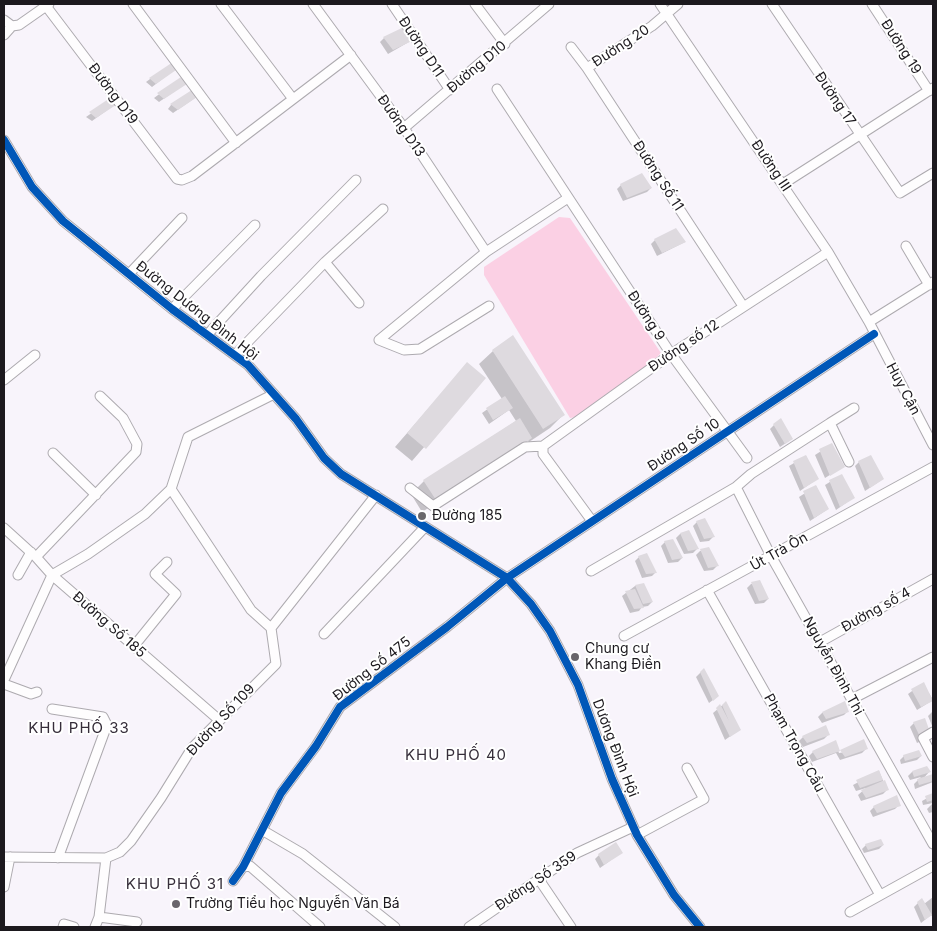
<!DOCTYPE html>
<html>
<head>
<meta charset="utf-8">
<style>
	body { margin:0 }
	#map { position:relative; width:937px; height:931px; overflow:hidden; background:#f8f4fb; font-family:Inter,sans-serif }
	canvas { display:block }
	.frame { position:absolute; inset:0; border:5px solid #1c191e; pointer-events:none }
</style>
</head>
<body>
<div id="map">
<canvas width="937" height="931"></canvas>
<div class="frame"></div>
</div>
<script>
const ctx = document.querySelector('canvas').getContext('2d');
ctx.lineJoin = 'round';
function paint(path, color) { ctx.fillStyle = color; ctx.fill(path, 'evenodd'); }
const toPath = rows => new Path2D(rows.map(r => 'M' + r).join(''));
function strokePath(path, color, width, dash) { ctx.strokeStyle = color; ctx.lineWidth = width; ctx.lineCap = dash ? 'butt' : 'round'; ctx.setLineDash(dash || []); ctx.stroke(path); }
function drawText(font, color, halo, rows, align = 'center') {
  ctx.font = font + ' Inter,sans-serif'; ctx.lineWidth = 4; ctx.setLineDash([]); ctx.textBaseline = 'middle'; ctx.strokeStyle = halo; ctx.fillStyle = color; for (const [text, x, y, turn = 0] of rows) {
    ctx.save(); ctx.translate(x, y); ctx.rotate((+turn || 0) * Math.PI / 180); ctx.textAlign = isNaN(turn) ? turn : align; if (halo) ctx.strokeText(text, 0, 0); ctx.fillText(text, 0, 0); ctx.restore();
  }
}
const green = toPath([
	[559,217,570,218,661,353,652,362,576,417,570,418,484,275,484,267]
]);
const shadow = toPath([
	[384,38,414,39,388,54,380,42],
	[177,68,152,87,146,82,150,79],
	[181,78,181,87,159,102,154,98],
	[113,98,113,106,92,121,86,117],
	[195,98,173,113,168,109,171,105],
	[621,185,651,188,647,192,623,201,617,189],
	[655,240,685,242,657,256,651,244],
	[493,351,563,415,550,428,529,442,528,440,518,451,422,512,411,494,424,481,516,421,509,410,489,424,482,413,502,399,479,364],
	[467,364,484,378,412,461,395,447],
	[774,425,792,439,780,447,770,429],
	[832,444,841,468,825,478,815,455],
	[806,456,817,479,800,491,789,466],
	[859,462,883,479,865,491,855,466],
	[841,475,853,498,836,510,825,485],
	[816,486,828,509,810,521,799,497],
	[697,522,713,537,709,541,700,542,693,526],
	[688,532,697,549,693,553,684,554,676,538,680,534],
	[665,542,682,558,678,562,668,563,661,546],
	[708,549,717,566,713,570,704,571,696,555,700,551],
	[639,557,656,572,652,576,642,578,635,561],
	[759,582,768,599,764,603,755,604,747,588,751,584],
	[643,585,652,602,648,606,642,607,639,611,630,613,622,596,635,586],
	[703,670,713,700,709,703,696,677],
	[923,683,933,700,917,710,908,694],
	[725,703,739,730,725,740,713,713],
	[844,703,848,711,844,715,822,723,818,717,822,713],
	[933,711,933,728,928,716],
	[914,723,926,739,917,743,910,727],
	[828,735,824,739,803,747,799,741,803,737],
	[835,742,839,753,866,749,862,753,840,760,836,753,812,762,809,756,813,752],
	[904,756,921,756,917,760,901,764,900,760],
	[879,771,887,790,883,794,861,801,858,795,866,788,856,791,853,785],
	[912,772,929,772,923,779,932,776,933,782,915,789,914,784,921,777,910,780,908,776],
	[933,795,933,803,923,805,922,801],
	[933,803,933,812,929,813,927,809],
	[899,805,895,809,873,817,870,811,874,807],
	[866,845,883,845,879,849,864,853,862,849],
	[621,853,600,868,595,859,599,855],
	[933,897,933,918,931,915,921,923,914,907,918,903,924,904]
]);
const building = toPath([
	[406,26,416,39,393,50,383,37],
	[173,62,179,68,156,84,149,78],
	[181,77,187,84,164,99,157,93],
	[195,88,200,95,178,110,170,104],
	[113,96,119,103,96,118,89,112],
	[642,173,652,188,627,198,620,184],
	[676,228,686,242,662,253,654,239],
	[513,335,565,415,543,429,492,350],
	[467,362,486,378,426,449,407,433],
	[505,396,513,408,493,420,486,408],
	[520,418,532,438,436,500,423,480],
	[781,418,793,439,785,444,773,424],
	[832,443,845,467,830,476,819,449],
	[806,455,819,479,804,488,793,461],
	[871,455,884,479,870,488,858,461],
	[842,474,855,498,840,507,829,480],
	[816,485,829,509,814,518,803,491],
	[705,518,715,537,704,539,696,521],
	[689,530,699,549,688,551,680,533],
	[673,539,683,558,672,560,664,541],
	[709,547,719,566,708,568,700,549],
	[647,553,657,573,646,574,638,556],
	[760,580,769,599,759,601,751,582],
	[644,583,653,602,643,604,635,585],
	[635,589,642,604,644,608,634,609,625,591],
	[704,668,719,696,713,701,700,672],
	[924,682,933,701,921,707,911,689],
	[726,701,741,730,730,737,716,708,720,704,729,721,722,705],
	[845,701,849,712,826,719,822,712],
	[925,718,931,735,921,739,913,722],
	[826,725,830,735,807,743,802,736],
	[864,739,868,749,845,757,840,750],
	[836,740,840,751,817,759,812,751],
	[919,750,922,756,905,761,903,755],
	[927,766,931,772,914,777,912,771],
	[879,770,883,780,860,788,856,780],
	[933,774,933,781,919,785,917,779],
	[885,780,889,790,866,798,861,790],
	[933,793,933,800,927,802,925,796],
	[897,795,901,806,877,813,873,806],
	[881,839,884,845,868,850,865,844],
	[616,842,623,853,604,865,598,854],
	[922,898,932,915,925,920,917,902]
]);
const minor = toPath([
	[133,4,236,143],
	[221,4,293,99],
	[313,4,404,128,486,252],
	[392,4,450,90],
	[475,4,505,44],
	[660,4,828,252,869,322,933,445],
	[772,4,900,193,933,173],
	[872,4,929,91],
	[46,6,177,179,182,180,192,176,351,55],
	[4,20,12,26],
	[4,35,12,26,19,25,49,4],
	[571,47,587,68,743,306],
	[587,68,652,26,678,4],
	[497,89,671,354,747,458],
	[404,128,549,4],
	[4,140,32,187,63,221,172,309,248,365,296,419,324,458,341,474,507,578,531,604,550,631,578,685,612,779,637,835,674,895,700,927],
	[783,184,933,88],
	[906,246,929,285],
	[325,262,359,303],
	[129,274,182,218],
	[172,309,255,225],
	[869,322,933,282],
	[207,335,261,276,356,180],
	[379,340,486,252,568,198],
	[379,340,404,350,420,349,489,306],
	[235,355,325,262,383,209],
	[4,380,35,355],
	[830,423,854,408],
	[543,446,671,354,828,252],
	[543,446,543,454,592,521],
	[53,453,96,495],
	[736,487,771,556,933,844],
	[410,488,433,506,525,447,543,446],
	[171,489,251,610,271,628],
	[4,528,36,557,52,575,218,719],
	[36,557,136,452,137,444,123,418,100,396],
	[591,571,736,487,751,474,830,423,849,462],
	[18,575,31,552],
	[707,590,880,895],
	[324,634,425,527],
	[624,636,933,467],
	[820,642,933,579],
	[134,646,176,594,155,574,167,562],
	[4,680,52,575,88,554,145,514,171,489,188,437,274,394],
	[4,684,31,694,37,692],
	[852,699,933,657],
	[52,709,103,717,107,725,58,858],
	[933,732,923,738,933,757],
	[262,830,303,854,395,927],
	[637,835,704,799,687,768],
	[4,857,106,858,120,852,131,841,161,798,192,748,276,664,271,628,376,495],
	[243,867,250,866,320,927],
	[538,878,571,927],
	[233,881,243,867,281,793,316,746,340,707,447,627,507,578,874,334],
	[4,887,10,857],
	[850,912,933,866],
	[99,917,137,922],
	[63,927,64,924,74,927],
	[95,927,99,917,106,858],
	[469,927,577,853,633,827]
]);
const cycleway = toPath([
	[4,140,32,187,63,221,172,309,248,365,296,419,324,458,341,474,507,578,531,604,550,631,578,685,612,779,637,835,674,895,700,927],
	[233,881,243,867,281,793,316,746,340,707,447,627,507,578,874,334]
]);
const markers = [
	[422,516,5,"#69666b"],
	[575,657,5,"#69666b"],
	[176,904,5,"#69666b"]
];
const streetNames = [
	["Đường 20",621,46,-33],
	["Đường D11",421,47,56],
	["Đường 19",901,47,57],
	["Đường D10",477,67,-40],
	["Đường D19",113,94,53],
	["Đường 17",835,99,56],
	["Đường D13",401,126,55],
	["Đường III",771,166,56],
	["Đường Số 11",658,176,57],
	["Đường Dương Đình Hội",197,311,38],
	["Đường 9",646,316,57],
	["Đường số 12",684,346,-34],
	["Huy Cận",903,389,62],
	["Đường Số 10",684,445,-34],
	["Út Trà Ôn",779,552,-29],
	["Đường số 4",876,610,-29],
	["Đường Số 185",109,625,41],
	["Nguyễn Đình Thi",833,666,61],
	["Đường Số 475",372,669,-38],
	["Đường Số 109",221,720,-47],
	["Phạm Trọng Cầu",794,743,61],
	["Dương Đình Hội",615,748,69],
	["Đường Số 359",536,881,-34]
];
const poiNames = [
	["Đường 185",432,516],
	["Chung cư",585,649],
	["Khang Điền",585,665],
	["Trường Tiểu học Nguyễn Văn Bá",186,904]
];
const neighbourhoodNames = [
	["KHU PHỐ 33",79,728],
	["KHU PHỐ 40",456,755],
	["KHU PHỐ 31",175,884]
];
paint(green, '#fbd0e4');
paint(shadow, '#0003');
paint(building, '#dedadf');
strokePath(minor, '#adaaaf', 11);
strokePath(minor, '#fefdfe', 9);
strokePath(cycleway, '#0057b8', 8);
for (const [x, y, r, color] of markers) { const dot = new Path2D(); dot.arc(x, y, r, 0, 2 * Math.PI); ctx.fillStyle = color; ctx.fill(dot); strokePath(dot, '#fff', 2); }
drawText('14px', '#1c191e', '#fff', streetNames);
drawText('14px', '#1c191e', '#fff', poiNames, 'left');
ctx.letterSpacing = '1px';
drawText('15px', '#362e3a', '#fff', neighbourhoodNames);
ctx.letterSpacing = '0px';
</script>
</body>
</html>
